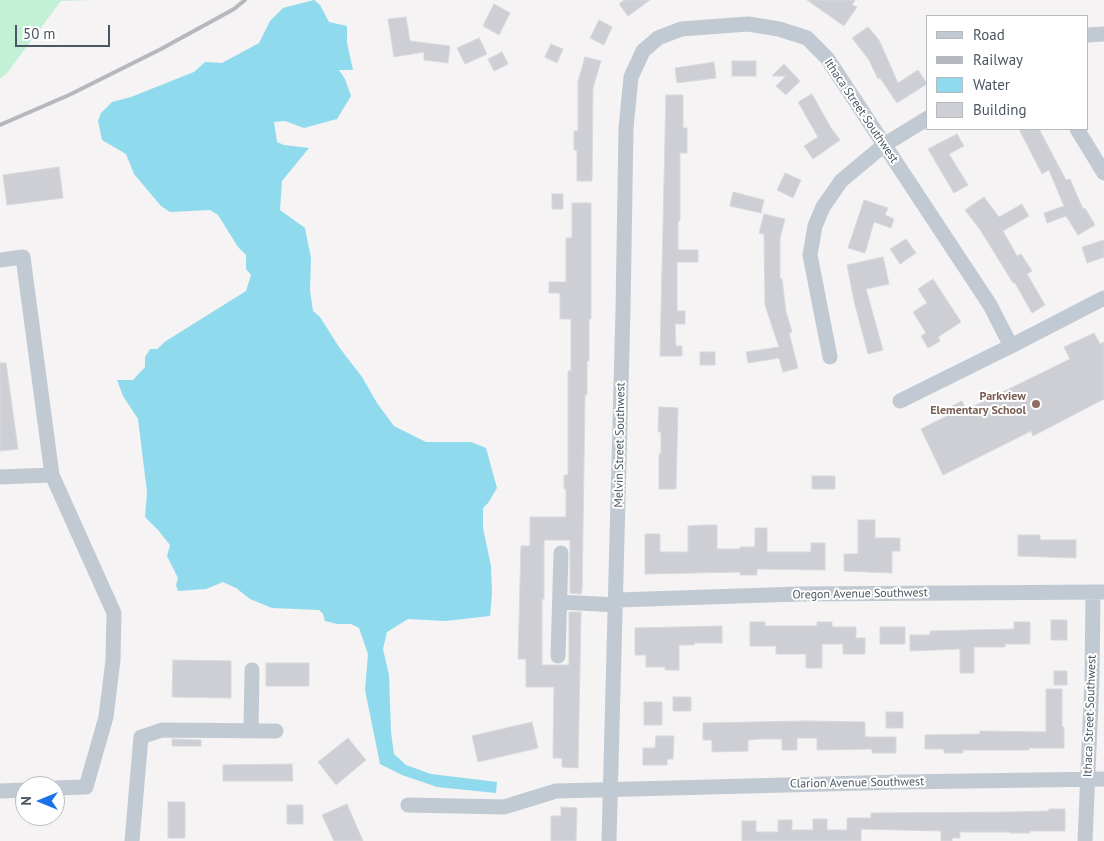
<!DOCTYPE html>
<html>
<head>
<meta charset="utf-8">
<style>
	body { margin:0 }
	#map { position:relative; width:1104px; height:841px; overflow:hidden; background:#f5f3f3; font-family:"PT Sans",sans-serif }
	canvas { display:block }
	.legend { position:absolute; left:926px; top:15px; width:162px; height:115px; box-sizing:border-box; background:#fff; border:1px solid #b7bbc0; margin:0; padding:6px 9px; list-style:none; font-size:15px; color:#4a5661 }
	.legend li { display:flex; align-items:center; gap:10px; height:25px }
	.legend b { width:25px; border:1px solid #b7bbc0 }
	.north { position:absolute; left:15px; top:776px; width:50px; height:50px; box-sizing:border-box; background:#fff; border:1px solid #b7bbc0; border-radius:50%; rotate:270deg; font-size:14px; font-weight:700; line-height:20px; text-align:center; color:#4a5661 }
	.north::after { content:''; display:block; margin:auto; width:18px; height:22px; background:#1a73e8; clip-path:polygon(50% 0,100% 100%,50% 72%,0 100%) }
	.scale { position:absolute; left:15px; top:25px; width:95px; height:22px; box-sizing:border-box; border:2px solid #4a5661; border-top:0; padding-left:6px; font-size:15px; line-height:18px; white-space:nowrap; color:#4a5661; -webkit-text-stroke:4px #fff; paint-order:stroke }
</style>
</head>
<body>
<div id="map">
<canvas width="1104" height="841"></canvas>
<ul class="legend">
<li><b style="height:6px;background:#c1cad2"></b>Road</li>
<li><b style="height:6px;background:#b5b8bd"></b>Railway</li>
<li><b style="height:14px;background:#90daee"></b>Water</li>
<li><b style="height:14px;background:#cdcfd5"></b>Building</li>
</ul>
<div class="north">N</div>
<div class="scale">50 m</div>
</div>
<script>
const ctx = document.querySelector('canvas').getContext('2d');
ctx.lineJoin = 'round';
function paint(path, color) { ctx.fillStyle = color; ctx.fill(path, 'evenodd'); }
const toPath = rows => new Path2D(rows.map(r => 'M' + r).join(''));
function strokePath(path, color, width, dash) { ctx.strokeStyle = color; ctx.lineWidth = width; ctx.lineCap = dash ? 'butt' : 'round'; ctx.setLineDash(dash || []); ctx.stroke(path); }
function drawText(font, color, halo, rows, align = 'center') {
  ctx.font = font + ' "PT Sans",sans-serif'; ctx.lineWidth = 4; ctx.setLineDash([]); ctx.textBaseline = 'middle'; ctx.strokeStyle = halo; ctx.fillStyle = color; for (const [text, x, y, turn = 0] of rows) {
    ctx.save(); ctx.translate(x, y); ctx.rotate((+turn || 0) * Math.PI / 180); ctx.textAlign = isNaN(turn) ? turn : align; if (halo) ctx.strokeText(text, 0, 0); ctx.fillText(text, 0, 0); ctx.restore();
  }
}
const green = toPath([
	[0,0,93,0,61,1,7,73,0,79]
]);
const water = toPath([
	[314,0,320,5,329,22,347,26,347,43,353,70,339,70,345,79,351,96,337,119,304,128,285,121,274,122,277,142,284,145,309,148,282,181,280,210,305,228,311,258,310,290,313,311,320,317,339,347,362,377,377,403,394,426,426,442,471,442,486,448,497,488,488,503,483,508,483,528,491,566,492,593,490,616,445,621,408,619,387,632,383,649,389,675,391,732,394,754,406,765,431,774,497,782,496,793,437,787,402,775,380,764,365,690,368,654,359,628,351,624,337,624,325,621,323,614,319,610,272,608,250,599,236,588,223,582,206,589,178,591,176,585,178,578,167,556,170,545,158,530,145,517,147,492,138,419,123,396,117,380,133,380,145,367,145,357,150,349,157,349,166,341,246,291,251,275,246,269,246,255,238,247,218,215,210,210,170,212,161,206,134,174,126,154,102,140,98,121,101,113,112,102,131,97,194,72,205,62,222,63,259,43,270,21,283,8]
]);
const building = toPath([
	[624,0,650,0,628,16,619,4,624,0],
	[807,0,855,0,852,5,857,7,844,26,807,0],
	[494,4,510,13,499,35,483,26,494,4],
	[406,17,410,41,450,46,448,63,424,60,424,52,394,57,388,19,406,17],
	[599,20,612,27,604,45,590,38,599,20],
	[868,27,879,40,898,83,918,70,927,84,897,103,880,78,878,79,869,60,852,38,868,27],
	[479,38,487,54,465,64,457,48,479,38],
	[551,44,563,49,557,63,545,57,551,44],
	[502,52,508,64,494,71,488,59,502,52],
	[585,57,601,61,593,88,592,181,577,181,577,150,574,150,574,131,578,131,578,82,585,57],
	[732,61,756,61,756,76,732,76,732,61],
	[714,62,716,78,677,83,675,68,714,62],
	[784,64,800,81,786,95,776,86,786,76,772,76,784,64],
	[812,94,831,128,840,140,813,159,804,146,818,137,798,102,812,94],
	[666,95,683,95,683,128,687,128,687,153,680,153,680,221,678,221,678,250,698,250,698,262,677,262,677,311,685,311,685,324,675,324,676,346,682,346,682,356,660,356,666,95],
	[1019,129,1039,129,1066,180,1070,179,1083,209,1085,208,1095,225,1078,235,1066,216,1047,223,1044,213,1064,206,1049,170,1042,174,1019,129],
	[957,134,964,146,949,154,968,185,954,193,928,149,957,134],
	[59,167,63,198,7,205,3,175,59,167],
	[785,173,801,180,793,198,777,190,785,173],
	[733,192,764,200,761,213,730,206,733,192],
	[552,194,563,194,563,209,552,209,552,194],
	[984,197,999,217,1022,204,1029,216,1003,231,1017,256,1021,254,1032,271,1027,274,1045,305,1032,313,1015,283,1013,283,981,231,965,210,984,197],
	[864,200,888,208,885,215,894,219,891,228,874,222,865,253,848,248,864,200],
	[572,203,591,203,591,319,589,319,589,361,587,361,587,395,585,395,582,591,581,591,581,594,570,593,570,540,544,540,544,599,542,599,542,665,569,665,569,612,581,612,578,768,562,767,562,758,553,758,554,687,526,687,526,659,518,659,521,546,530,546,530,517,566,517,566,489,564,489,564,475,568,475,568,371,571,371,571,319,560,319,560,293,549,293,549,282,566,282,566,238,572,238,572,203],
	[764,214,785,219,780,238,780,279,782,279,786,312,792,332,789,333,798,368,783,372,779,358,748,363,746,352,779,347,765,305,764,234,759,233,764,214],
	[906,239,916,253,900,264,890,249,906,239],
	[1104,240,1104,257,1087,263,1082,247,1104,240],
	[883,257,889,284,866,289,883,350,868,354,854,301,847,265,883,257],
	[933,279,961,322,938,337,940,341,928,348,921,336,926,333,913,312,927,303,918,289,933,279],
	[1094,333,1100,344,1104,342,1104,399,1033,436,1031,431,943,475,921,429,955,412,952,406,962,401,966,410,1070,359,1064,347,1094,333],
	[700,352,715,352,715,365,700,365,700,352],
	[0,363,6,363,18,449,0,451,0,363],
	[659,407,678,408,676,489,659,489,659,454,661,454,661,432,658,432,659,407],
	[812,476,835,476,835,489,812,489,812,476],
	[858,520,875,520,875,538,900,538,900,551,892,551,892,573,844,571,844,554,858,554,858,520],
	[705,525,717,525,717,549,740,549,740,547,755,547,755,528,767,528,767,552,811,552,811,543,825,543,825,570,757,569,757,575,740,575,740,572,645,574,645,534,660,534,660,552,688,552,688,526,705,525],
	[1018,535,1040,535,1040,540,1076,540,1076,558,1018,556,1018,535],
	[1051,620,1067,620,1067,640,1051,640,1051,620],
	[750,622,765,622,765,626,817,626,817,622,832,622,832,627,856,627,856,638,865,638,865,654,843,654,843,644,822,644,822,668,806,668,806,654,776,654,776,646,750,646,750,622],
	[1014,622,1030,622,1030,644,1005,644,1005,647,974,647,974,673,960,673,960,649,910,651,910,635,930,635,930,631,1014,629,1014,622],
	[722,626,722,643,694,643,694,645,679,645,679,670,665,670,665,667,646,667,646,655,635,655,635,628,722,626],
	[880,627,905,627,905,644,880,644,880,627],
	[173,660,231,661,231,698,172,697,173,660],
	[266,663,309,663,309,686,266,686,266,663],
	[1054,671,1067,671,1067,685,1054,685,1054,671],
	[1046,689,1062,689,1062,727,1064,727,1064,748,1029,748,1029,750,963,750,963,753,944,753,944,749,925,749,925,735,980,734,980,731,1046,732,1046,689],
	[673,697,691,697,691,711,673,711,673,697],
	[644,702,662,702,662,725,644,725,644,702],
	[886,712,903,712,903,728,886,728,886,712],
	[807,721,865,722,865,737,896,737,896,753,872,753,872,749,817,750,817,738,797,738,797,750,782,750,782,739,760,739,748,740,748,751,712,752,712,740,703,740,703,723,807,721],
	[532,722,538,748,478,762,472,736,532,722],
	[656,736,674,736,673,759,667,759,667,765,643,765,643,748,655,748,656,736],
	[348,738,366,760,336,785,318,762,348,738],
	[172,739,201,740,201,746,172,746,172,739],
	[292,764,293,781,223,781,223,765,292,764],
	[168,802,185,802,185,838,168,838,168,802],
	[347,804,363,841,334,841,322,815,347,804],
	[287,805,303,805,303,824,287,824,287,805],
	[561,807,577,808,576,841,551,841,551,816,561,816,561,807],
	[1049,809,1065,809,1065,831,1030,831,1030,833,1010,833,1010,832,960,832,960,838,952,838,952,841,941,841,941,831,861,829,861,841,742,841,742,821,756,821,756,832,778,832,778,820,792,820,792,830,813,830,813,819,827,819,827,830,847,830,847,818,871,818,871,813,1009,812,1049,811,1049,809]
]);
const minor = toPath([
	[1088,35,1104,34],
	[1077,129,1104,173],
	[0,260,23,257,52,475,0,477],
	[1011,346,1104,298],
	[830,357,810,255,815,226,823,207,841,181,884,145,928,118],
	[52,475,114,613,113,660,106,717,86,787,55,788],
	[617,600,799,594,1104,592],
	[560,602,616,605],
	[558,656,561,553],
	[251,731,252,670],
	[0,791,25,790],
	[408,805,504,807,556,791,901,782,1104,779],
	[132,841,141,737,162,730,276,731],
	[609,841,623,310,626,128,631,77,643,51,658,38,681,29,748,24,779,29,807,38,827,58,990,305,1011,346,900,401],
	[1085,841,1092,680,1093,592]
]);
const rail = toPath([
	[0,125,69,95,161,49,234,9,245,0]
]);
const markers = [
	[1036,404,5,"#8d6e63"]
];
const streetNames = [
	["Ithaca Street Southwest",861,111,56],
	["Melvin Street Southwest",620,445,-89],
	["Oregon Avenue Southwest",860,594,-1],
	["Ithaca Street Southwest",1090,716,-88],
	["Clarion Avenue Southwest",857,783,-1]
];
const educationNames = [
	["Parkview",1026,397],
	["Elementary School",1026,411]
];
paint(green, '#c3f1d5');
paint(water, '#90daee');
paint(building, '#cdcfd5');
strokePath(building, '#d7d9de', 1);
strokePath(minor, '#c1cad2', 15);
strokePath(rail, '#b5b8bd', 4);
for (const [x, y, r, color] of markers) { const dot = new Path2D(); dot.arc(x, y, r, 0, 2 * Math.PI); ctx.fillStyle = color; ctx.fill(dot); strokePath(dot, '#fff', 2); }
drawText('12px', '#4a5661', '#fff', streetNames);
drawText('bold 12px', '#785e54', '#fff', educationNames, 'right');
</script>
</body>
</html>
